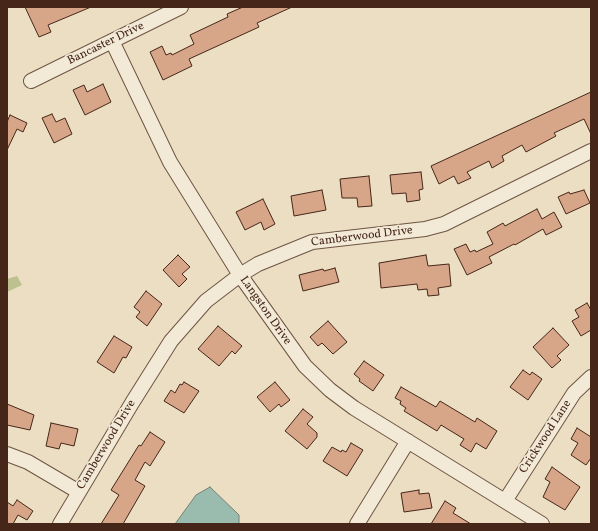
<!DOCTYPE html>
<html>
<head>
<meta charset="utf-8">
<style>
	body { margin:0 }
	#map { position:relative; width:598px; height:531px; overflow:hidden; background:#ebdec2; font-family:Vollkorn,serif }
	canvas { display:block }
	.frame { position:absolute; inset:0; border:8px solid #452619; pointer-events:none }
</style>
</head>
<body>
<div id="map">
<canvas width="598" height="531"></canvas>
<div class="frame"></div>
</div>
<script>
const ctx = document.querySelector('canvas').getContext('2d');
ctx.lineJoin = 'round';
function paint(path, color) { ctx.fillStyle = color; ctx.fill(path, 'evenodd'); }
const toPath = rows => new Path2D(rows.map(r => 'M' + r).join(''));
function strokePath(path, color, width, dash) { ctx.strokeStyle = color; ctx.lineWidth = width; ctx.lineCap = dash ? 'butt' : 'round'; ctx.setLineDash(dash || []); ctx.stroke(path); }
function drawText(font, color, halo, rows, align = 'center') {
  ctx.font = font + ' Vollkorn,serif'; ctx.lineWidth = 3.5; ctx.setLineDash([]); ctx.textBaseline = 'middle'; ctx.strokeStyle = halo; ctx.fillStyle = color; for (const [text, x, y, turn = 0] of rows) {
    ctx.save(); ctx.translate(x, y); ctx.rotate((+turn || 0) * Math.PI / 180); ctx.textAlign = isNaN(turn) ? turn : align; if (halo) ctx.strokeText(text, 0, 0); ctx.fillText(text, 0, 0); ctx.restore();
  }
}
const green = toPath([
	[17,276,22,285,7,292,7,279]
]);
const water = toPath([
	[210,487,239,515,239,524,175,524,196,495,210,487]
]);
const building = toPath([
	[25,7,91,7,48,25,51,32,39,37,25,7],
	[243,7,292,7,257,23,259,27,189,59,192,66,163,80,150,52,162,46,166,55,171,53,172,55,194,44,190,35,228,17,227,14,243,7],
	[103,84,111,102,85,115,73,90,84,85,87,92,103,84],
	[591,92,591,134,584,119,554,133,556,136,526,152,522,145,502,156,504,161,492,168,489,161,467,172,471,178,458,184,454,176,439,184,431,166,591,92],
	[52,114,56,122,65,118,72,134,54,143,42,118,52,114],
	[10,115,27,123,23,132,17,129,7,150,7,122,10,115],
	[421,172,423,189,419,190,420,200,407,202,406,193,392,194,390,175,421,172],
	[369,176,372,206,358,207,357,198,342,198,340,179,369,176],
	[322,190,326,210,294,216,291,196,322,190],
	[584,190,590,203,566,214,558,197,569,192,570,194,584,190],
	[263,199,275,224,264,230,261,222,245,230,236,212,263,199],
	[537,209,542,219,554,212,562,227,546,235,543,229,515,245,514,244,489,257,492,263,467,275,454,249,466,244,470,252,475,250,476,252,493,244,487,232,503,223,505,226,537,209],
	[178,255,190,267,182,274,187,279,179,287,163,270,178,255],
	[426,255,428,266,449,264,451,286,438,288,439,295,428,296,427,289,418,290,417,284,381,288,379,263,426,255],
	[335,268,339,282,303,291,299,275,323,269,324,271,335,268],
	[146,291,162,304,147,326,136,317,140,312,134,307,146,291],
	[587,303,591,310,591,330,581,336,572,321,579,317,575,310,587,303],
	[328,321,347,342,333,354,322,343,318,346,310,337,328,321],
	[218,326,242,346,235,354,232,351,219,366,198,349,218,326],
	[553,328,569,345,557,356,561,360,552,368,533,347,553,328],
	[114,336,132,347,126,358,123,357,114,373,97,362,114,336],
	[364,361,384,375,373,391,359,381,360,379,354,374,364,361],
	[523,370,530,375,532,372,542,379,528,400,510,387,523,370],
	[184,382,199,391,184,413,164,401,171,390,175,393,180,384,182,385,184,382],
	[275,382,290,400,281,407,279,404,270,412,257,397,275,382],
	[401,387,436,407,440,401,475,422,477,418,497,431,486,449,476,443,471,452,460,445,464,439,441,425,437,431,404,411,406,408,400,404,401,401,395,398,401,387],
	[7,404,34,415,30,430,7,425,7,404],
	[303,409,313,417,307,424,317,433,317,437,307,449,285,431,303,409],
	[51,423,78,429,74,446,61,443,59,449,46,446,51,423],
	[577,428,591,437,591,458,586,465,571,455,578,443,571,439,577,428],
	[150,432,165,442,150,466,145,462,135,480,145,486,123,524,101,524,119,495,111,490,139,445,141,446,150,432],
	[351,443,363,450,347,476,323,461,332,447,341,452,342,450,346,452,351,443],
	[552,467,580,487,565,510,543,497,550,482,545,479,552,467],
	[419,490,419,494,429,493,432,508,404,512,401,493,419,490],
	[17,500,33,511,27,520,18,515,13,524,7,524,7,502,13,506,17,500],
	[445,501,456,508,453,513,471,524,431,524,445,501]
]);
const street = toPath([
	[112,41,170,162,240,275,305,366,330,390,354,408,542,524],
	[31,81,181,7],
	[7,454,28,462,79,492],
	[505,501,574,393,591,377],
	[60,524,132,403,171,341,206,301,240,275,258,264,312,242,425,229,444,224,591,151],
	[357,524,408,441]
]);
const streetNames = [
	["Bancaster Drive",106,44,-26],
	["Camberwood Drive",362,237,-7],
	["Langston Drive",265,311,55],
	["Crickwood Lane",546,437,-57],
	["Camberwood Drive",107,445,-59]
];
paint(green, '#bdc08f');
paint(water, '#99bcae');
strokePath(water, '#778072', 1);
paint(building, '#d7a587');
strokePath(building, '#452619', 1);
strokePath(street, '#6e5443', 16);
strokePath(street, '#f2ead7', 14);
drawText('12px', '#452619', '#f2ead7', streetNames);
</script>
</body>
</html>
